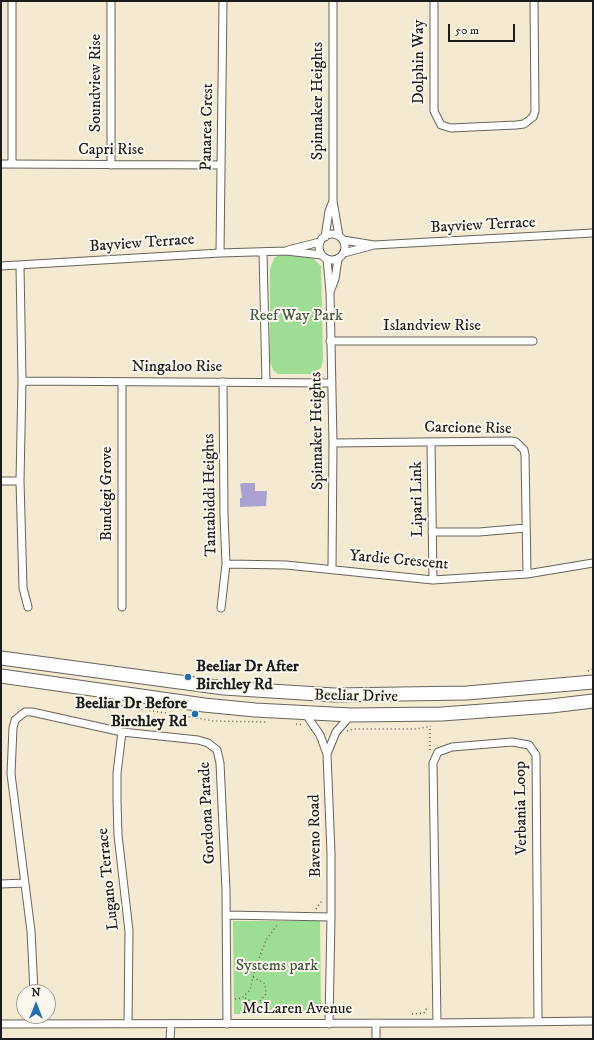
<!DOCTYPE html>
<html>
<head>
<meta charset="utf-8">
<style>
	body { margin:0 }
	#map { position:relative; width:594px; height:1040px; overflow:hidden; background:#f4e9d1; font-family:"IM FELL DW Pica",serif }
	canvas { display:block }
	.frame { position:absolute; inset:0; border:2px solid #1c1c1c; pointer-events:none }
	.north { position:absolute; left:16px; top:984px; width:40px; height:40px; box-sizing:border-box; background:#fbf7ec; border:1px solid #a29f99; border-radius:50%; rotate:0deg; font-size:11px; font-weight:700; line-height:16px; text-align:center; color:#1c1c1c }
	.north::after { content:''; display:block; margin:auto; width:14px; height:18px; background:#1f6fb2; clip-path:polygon(50% 0,100% 100%,50% 72%,0 100%) }
	.scale { position:absolute; left:448px; top:24px; width:67px; height:18px; box-sizing:border-box; border:2px solid #1c1c1c; border-top:0; padding-left:5px; font-size:12px; line-height:14px; white-space:nowrap; color:#1c1c1c; -webkit-text-stroke:3px #fbf7ec; paint-order:stroke }
</style>
</head>
<body>
<div id="map">
<canvas width="594" height="1040"></canvas>
<div class="frame"></div>
<div class="north">N</div>
<div class="scale">50 m</div>
</div>
<script>
const ctx = document.querySelector('canvas').getContext('2d');
ctx.lineJoin = 'round';
function paint(path, color) { ctx.fillStyle = color; ctx.fill(path, 'evenodd'); }
const toPath = rows => new Path2D(rows.map(r => 'M' + r).join(''));
function strokePath(path, color, width, dash) { ctx.strokeStyle = color; ctx.lineWidth = width; ctx.lineCap = dash ? 'butt' : 'round'; ctx.setLineDash(dash || []); ctx.stroke(path); }
function drawText(font, color, halo, rows, align = 'center') {
  ctx.font = font + ' "IM FELL DW Pica",serif'; ctx.lineWidth = 4; ctx.setLineDash([]); ctx.textBaseline = 'middle'; ctx.strokeStyle = halo; ctx.fillStyle = color; for (const [text, x, y, turn = 0] of rows) {
    ctx.save(); ctx.translate(x, y); ctx.rotate((+turn || 0) * Math.PI / 180); ctx.textAlign = isNaN(turn) ? turn : align; if (halo) ctx.strokeText(text, 0, 0); ctx.fillText(text, 0, 0); ctx.restore();
  }
}
const green = toPath([
	[288,254,311,256,321,266,323,360,321,368,310,374,278,374,273,370,270,361,270,269,274,258,279,255],
	[233,921,320,921,321,1014,234,1014]
]);
const building = toPath([
	[243,483,255,483,255,491,267,491,266,506,240,507,240,498,242,498,240,484]
]);
const path = toPath([
	[588,671,593,669],
	[86,700,214,721,266,722],
	[296,724,304,725],
	[347,731,354,729,416,729,431,726],
	[430,750,430,726],
	[316,909,323,899],
	[245,998,252,1002,260,1001,266,994,265,984,253,977],
	[235,999,242,998,250,990,255,969,266,940,278,924],
	[412,1014,424,1013,428,1006]
]);
const street = toPath([
	[12,1,12,164],
	[111,1,111,165],
	[333,1,333,201,339,236],
	[434,1,434,111,441,125,451,128,516,125,524,124,533,117,535,111,534,1],
	[1,164,221,165],
	'319 247a13 13 0 1 1 26 0a13 13 0 1 1-26 0Z',
	[325,237,329,211,333,201],
	[343,240,374,245,593,233],
	[288,250,320,242],
	[263,252,266,382],
	[220,253,223,1],
	[344,253,374,245],
	[327,259,330,292,333,443,332,568],
	[1,266,220,253,286,251,322,255],
	[20,266,22,381,20,481,23,588,28,607],
	[330,292,335,279,338,259],
	[330,341,533,341],
	[22,381,332,383],
	[431,442,433,580],
	[333,443,511,441,516,442,524,450,525,455,527,574],
	[1,481,20,481],
	[432,532,479,532,526,528],
	[226,564,286,565,433,580,527,574,593,563],
	[122,607,122,382],
	[221,608,226,564,224,515,223,382],
	[305,713,320,735,327,754,331,853,331,917],
	[122,732,117,773,117,801,118,835,129,931,128,1024],
	[327,754,336,732,351,715],
	[1,884,24,883],
	[226,915,331,917,329,1024],
	[34,992,31,931,11,774,13,728,15,720,25,712,32,712,122,732,198,740,208,743,217,750,220,763,226,890,227,1024],
	[437,1023,433,763,438,752,452,747,512,742,529,745,536,755,538,1021],
	[1,1024,437,1023,593,1021],
	[170,1039,171,1024],
	[376,1039,376,1023]
]);
const highway = toPath([
	[1,658,224,688,334,695,467,693,593,682],
	[1,676,204,705,255,710,351,715,442,714,551,706,593,701]
]);
const markers = [
	[188,677,4,"#1f6fb2"],
	[195,714,4,"#1f6fb2"]
];
const streetNames = [
	["Dolphin Way",420,62,-90],
	["Soundview Rise",97,83,-90],
	["Spinnaker Heights",319,101,-90],
	["Panarea Crest",208,127,-89],
	["Capri Rise",111,151],
	["Bayview Terrace",483,226,-3],
	["Bayview Terrace",142,244,-4],
	["Islandview Rise",432,327],
	["Ningaloo Rise",177,368],
	["Carcione Rise",468,429,1],
	["Spinnaker Heights",318,431,-91],
	["Bundegi Grove",108,494,-90],
	["Tantabiddi Heights",211,495,-91],
	["Lipari Link",418,499,-91],
	["Yardie Crescent",399,561,5],
	["Beeliar Drive",356,697,1],
	["Verbania Loop",522,808,-91],
	["Gordona Parade",208,813,-93],
	["Baveno Road",316,836,-91],
	["Lugano Terrace",109,879,-96],
	["McLaren Avenue",297,1010]
];
const parkNames = [
	["Reef Way Park",296,317],
	["Systems park",277,967]
];
const poiNames = [
	["Beeliar Dr After",196,668],
	["Birchley Rd",196,686],
	["Beeliar Dr Before",187,705,"right"],
	["Birchley Rd",187,723,"right"]
];
paint(green, '#9ede94');
paint(building, '#aaa1d3');
strokePath(street, '#68645b', 9);
strokePath(highway, '#68645b', 15);
strokePath(path, '#68645b', 1.5, [1, 3]);
strokePath(street, '#fff', 7);
strokePath(highway, '#fff', 13);
for (const [x, y, r, color] of markers) { const dot = new Path2D(); dot.arc(x, y, r, 0, 2 * Math.PI); ctx.fillStyle = color; ctx.fill(dot); strokePath(dot, '#fbf7ec', 1.5); }
drawText('16px', '#1c1c1c', '#fbf7ec', streetNames);
drawText('16px', '#435640', '#fbf7ec', parkNames);
drawText('bold 16px', '#1c1c1c', '#fbf7ec', poiNames, 'left');
</script>
</body>
</html>
